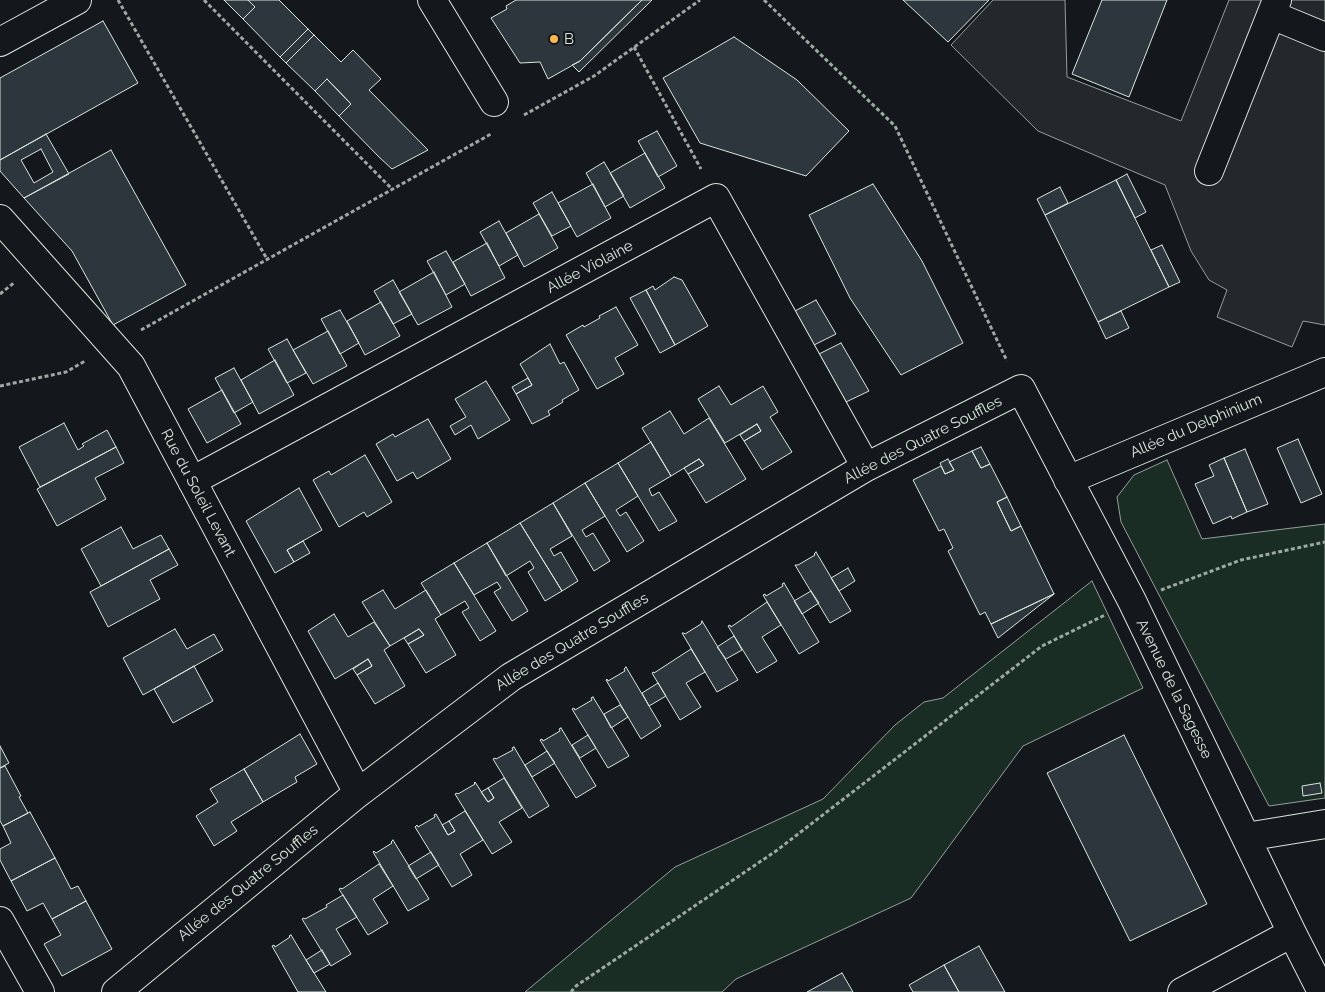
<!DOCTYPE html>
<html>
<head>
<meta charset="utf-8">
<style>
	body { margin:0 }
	canvas { display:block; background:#14181c }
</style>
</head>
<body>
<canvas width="1325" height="992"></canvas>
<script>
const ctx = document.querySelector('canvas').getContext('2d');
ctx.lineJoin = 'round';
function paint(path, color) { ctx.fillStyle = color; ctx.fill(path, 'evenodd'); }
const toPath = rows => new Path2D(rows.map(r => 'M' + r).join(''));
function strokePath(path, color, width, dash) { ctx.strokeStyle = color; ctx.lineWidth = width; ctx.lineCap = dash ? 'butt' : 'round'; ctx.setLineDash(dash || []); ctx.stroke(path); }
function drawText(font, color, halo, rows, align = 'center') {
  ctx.font = font + ' Raleway,sans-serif'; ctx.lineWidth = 4; ctx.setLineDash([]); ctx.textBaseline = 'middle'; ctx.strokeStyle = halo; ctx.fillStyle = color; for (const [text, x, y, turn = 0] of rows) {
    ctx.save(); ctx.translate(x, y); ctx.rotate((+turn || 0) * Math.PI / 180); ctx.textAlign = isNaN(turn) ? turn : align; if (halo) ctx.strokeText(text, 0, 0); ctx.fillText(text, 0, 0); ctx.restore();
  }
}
const green = toPath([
	[1167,460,1202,539,1325,524,1325,798,1269,806,1121,522,1117,497,1134,475,1167,460],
	[1092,581,1143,688,1023,746,911,898,736,979,722,992,525,992,675,867,823,799,895,725,924,702,943,698,1092,581]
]);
const parking = toPath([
	[993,0,1065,0,1067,77,1181,121,1229,0,1325,0,1325,325,1303,321,1292,347,1217,317,1227,290,1209,280,1191,251,1165,185,1038,131,951,45,993,0]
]);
const building = toPath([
	[224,0,248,0,255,7,243,19,224,0],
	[248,0,279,0,308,29,280,57,243,19,255,7,248,0],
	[516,0,642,0,580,61,548,79,540,62,520,63,491,18,507,9,506,6,516,0],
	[642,0,652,0,579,72,572,65,580,61,642,0],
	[903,0,989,0,948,42,903,0],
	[1102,0,1167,0,1129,97,1072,74,1102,0],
	[103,21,138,83,0,160,0,78,103,21],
	[308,29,314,35,286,63,280,57,308,29],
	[314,35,341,62,353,50,381,79,369,90,428,150,392,169,379,157,339,116,351,104,327,79,315,91,286,63,314,35],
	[734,37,797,80,849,131,806,176,700,143,663,78,734,37],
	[327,79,351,104,339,116,315,91,327,79],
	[657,131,677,166,658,177,638,141,657,131],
	[46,134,69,174,24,198,0,171,0,160,46,134],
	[41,149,53,172,34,183,21,160,41,149],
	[111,150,186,285,113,325,72,251,24,198,111,150],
	[645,153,665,188,630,208,610,173,645,153],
	[604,162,624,196,605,207,586,173,604,162],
	[1127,174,1146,212,1135,218,1116,180,1127,174],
	[1116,180,1169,287,1098,322,1045,215,1116,180],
	[593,184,611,218,577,237,558,203,593,184],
	[873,184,922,261,963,343,901,375,850,298,809,215,873,184],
	[1060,187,1068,203,1045,215,1037,199,1060,187],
	[552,192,571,226,552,236,533,203,552,192],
	[539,214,558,248,524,267,506,233,539,214],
	[499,221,518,255,499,266,480,232,499,221],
	[487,243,505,278,471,296,453,262,487,243],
	[1162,245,1180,282,1169,287,1151,250,1162,245],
	[446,251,465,284,446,295,427,261,446,251],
	[434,272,452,307,418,325,399,292,434,272],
	[674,277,682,280,708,326,675,345,646,290,653,286,655,290,674,277],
	[393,280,412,314,393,324,374,291,393,280],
	[646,290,675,345,660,353,630,298,646,290],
	[816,300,836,334,814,345,795,311,816,300],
	[381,302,400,336,365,355,347,321,381,302],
	[616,307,638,345,615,358,624,374,597,389,566,335,583,325,584,327,600,318,599,316,616,307],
	[340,310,359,343,340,354,321,319,340,310],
	[1121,311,1129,328,1106,339,1098,322,1121,311],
	[328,331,347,366,313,384,293,350,328,331],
	[287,339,306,373,287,383,268,349,287,339],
	[841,343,869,391,846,402,819,354,841,343],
	[550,344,560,364,564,362,579,390,562,400,563,402,548,411,550,415,532,424,516,394,532,385,520,364,550,344],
	[275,360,294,395,259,414,241,380,275,360],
	[234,368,253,402,234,413,215,378,234,368],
	[528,378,532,385,516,394,512,387,528,378],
	[486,381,510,420,478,439,471,425,455,435,450,426,466,417,455,399,486,381],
	[719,386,731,405,763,386,778,412,770,417,792,452,762,470,744,441,761,431,757,424,725,443,698,399,719,386],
	[222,390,241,424,207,443,188,409,222,390],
	[670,411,684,434,709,418,746,479,706,503,688,474,704,465,699,459,671,476,642,428,670,411],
	[428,419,451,459,417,479,413,472,397,481,376,444,393,434,395,437,428,419],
	[64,423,78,450,84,446,82,444,107,430,116,447,40,487,19,447,64,423],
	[757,424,761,431,744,441,740,435,757,424],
	[1298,439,1322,494,1301,503,1277,448,1298,439],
	[651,442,671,476,649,489,652,496,659,492,677,521,659,531,618,463,651,442],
	[116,447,124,463,95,478,106,499,57,526,37,489,116,447],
	[981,447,990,464,981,468,972,451,981,447],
	[1245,449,1268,504,1247,512,1224,458,1245,449],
	[972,451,981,468,990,464,1007,497,997,502,1011,531,1021,526,1054,594,991,624,985,612,980,615,948,551,953,548,944,529,939,531,913,480,941,466,945,474,954,470,949,462,972,451],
	[365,455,392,502,367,517,364,512,339,527,313,480,329,471,331,475,365,455],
	[1224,458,1247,512,1232,519,1231,516,1213,524,1195,484,1214,476,1209,465,1224,458],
	[699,459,704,465,688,474,684,468,699,459],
	[948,459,954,470,945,474,940,463,948,459],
	[618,463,638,496,616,510,620,516,626,512,644,541,627,552,585,483,618,463],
	[585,483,605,516,582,530,586,537,593,533,610,561,594,571,553,503,585,483],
	[299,488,322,530,287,550,294,562,275,573,246,521,299,488],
	[1007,497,1021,526,1011,531,997,502,1007,497],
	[553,503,572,536,550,549,554,556,561,552,578,581,562,591,520,523,553,503],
	[520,523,562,591,545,601,528,572,534,568,530,561,506,576,487,543,520,523],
	[121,527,133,549,161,535,169,549,101,586,81,549,121,527],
	[303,541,310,553,294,562,287,550,303,541],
	[487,543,528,611,512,621,494,592,501,588,497,582,474,595,454,563,487,543],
	[169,549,178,565,150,580,160,599,108,627,90,592,169,549],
	[816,552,851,611,830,623,795,565,798,565,815,555,814,554,816,552],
	[454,563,496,631,480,641,462,612,469,608,465,601,441,615,421,583,454,563],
	[848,568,855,581,839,591,831,578,848,568],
	[784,583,819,642,799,654,763,595,765,594,766,596,783,586,782,584,784,583],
	[383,590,395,609,426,590,441,615,435,619,456,655,426,673,408,644,424,635,419,629,390,646,362,602,383,590],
	[811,591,819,603,802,614,794,601,811,591],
	[1054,594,998,638,991,624,1054,594],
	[767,602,781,625,762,637,777,661,757,673,728,626,730,625,731,627,767,602],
	[334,614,348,637,374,622,390,646,384,650,405,686,375,704,357,675,372,666,368,659,335,679,308,631,334,614],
	[702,621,738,680,717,692,682,633,684,633,685,634,701,624,702,621],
	[175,629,187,649,214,634,223,650,143,695,123,658,175,629],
	[419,629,424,635,408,644,404,638,419,629],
	[734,636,742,650,726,659,717,647,734,636],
	[691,649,705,672,686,683,701,707,680,720,652,673,654,672,654,673,691,649],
	[368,659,372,666,357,675,353,669,368,659],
	[194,666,213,701,173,723,154,689,194,666],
	[626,667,661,726,641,739,606,680,607,679,608,681,625,671,624,669,626,667],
	[658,683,666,696,649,706,642,693,658,683],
	[593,697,629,756,608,768,572,709,574,708,575,710,592,700,591,698,593,697],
	[620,705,628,717,611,728,604,714,620,705],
	[561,728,596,786,576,798,540,740,542,739,543,741,560,731,559,729,561,728],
	[300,734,317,764,295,777,297,782,263,802,244,769,300,734],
	[588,735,596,748,580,758,572,745,588,735],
	[1124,735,1207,904,1130,941,1047,773,1124,735],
	[0,746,9,763,0,768,0,746],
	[514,747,549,806,529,818,493,759,495,758,496,759,513,750,512,748,514,747],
	[547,751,555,763,532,777,525,765,547,751],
	[5,766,21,796,19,797,28,813,3,826,0,821,0,768,5,766],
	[244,769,263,802,231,822,237,831,214,846,196,816,218,802,210,789,244,769],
	[504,778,522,808,499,822,512,842,492,854,455,794,457,793,458,794,475,784,474,783,475,782,488,802,494,798,488,788,504,778],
	[1320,783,1322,793,1303,796,1302,786,1320,783],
	[488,788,494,798,488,802,481,792,488,788],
	[465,811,483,840,460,854,472,875,452,887,415,827,417,825,418,827,435,817,434,815,436,814,448,835,455,831,449,821,465,811],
	[30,812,55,858,11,881,0,860,0,849,11,843,3,826,30,812],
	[449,821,455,831,448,835,442,825,449,821],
	[393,840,429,899,408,911,373,852,374,851,376,853,392,843,391,842,393,840],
	[431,852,439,865,416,879,408,866,431,852],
	[55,858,71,889,78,886,86,901,52,919,43,903,27,911,11,881,55,858],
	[379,864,393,886,373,899,388,923,368,935,339,889,341,888,342,889,379,864],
	[343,895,357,917,336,929,351,954,331,966,302,919,304,918,305,919,327,907,326,905,343,895],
	[86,901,112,949,62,976,44,944,61,935,52,919,86,901],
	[291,935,306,960,326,992,298,992,272,946,274,945,275,947,290,937,289,936,291,935],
	[979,946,1005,992,959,992,944,965,979,946],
	[322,950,330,964,314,973,306,960,322,950],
	[944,965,959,992,913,992,909,985,944,965],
	[842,973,853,992,807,992,842,973]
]);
const path = toPath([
	[118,0,267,259],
	[204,0,392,189],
	[764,0,895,126,1007,361],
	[634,47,701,169],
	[524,115,594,76,700,0],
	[0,294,15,282],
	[141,330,491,134],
	[0,386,66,372,85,361],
	[1161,590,1241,560,1325,542],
	[571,992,576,986,776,851,1042,646,1105,615]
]);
const minor = toPath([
	[432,0,494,102],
	[1272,15,1325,37],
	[0,42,77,0],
	[1209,171,1277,0],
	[0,219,131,366,358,793],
	[1068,480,1325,372],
	[192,481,716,198,866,467],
	[1246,837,1325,824],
	[0,921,40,992],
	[116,992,358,793,511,677,866,467,1021,389,1132,601,1292,933,1322,992],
	[1182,992,1292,933]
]);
const markers = [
	[554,39,5,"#ffb74d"]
];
const poiNames = [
	["B",564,39]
];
const streetNames = [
	["Allée Violaine",590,267,-28],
	["Allée du Delphinium",1196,426,-23],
	["Allée des Quatre Souffles",923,440,-27],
	["Rue du Soleil Levant",198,493,62],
	["Allée des Quatre Souffles",572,642,-31],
	["Avenue de la Sagesse",1174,689,64],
	["Allée des Quatre Souffles",248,883,-39]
];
paint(green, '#1a2d24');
strokePath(green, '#939e99', 1);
paint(parking, '#24282b');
strokePath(parking, '#939e99', 1);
paint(building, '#2c363c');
strokePath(building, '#d8e6dc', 1);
strokePath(minor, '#d8e6dc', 30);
strokePath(path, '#9da8a2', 3, [4, 2.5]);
strokePath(minor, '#14181c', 28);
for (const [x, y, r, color] of markers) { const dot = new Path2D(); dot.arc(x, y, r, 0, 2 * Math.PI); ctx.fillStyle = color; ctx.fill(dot); strokePath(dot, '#14181c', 2); }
drawText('15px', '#d8e6dc', '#14181c', poiNames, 'left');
drawText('15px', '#d8e6dc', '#14181c', streetNames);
</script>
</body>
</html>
